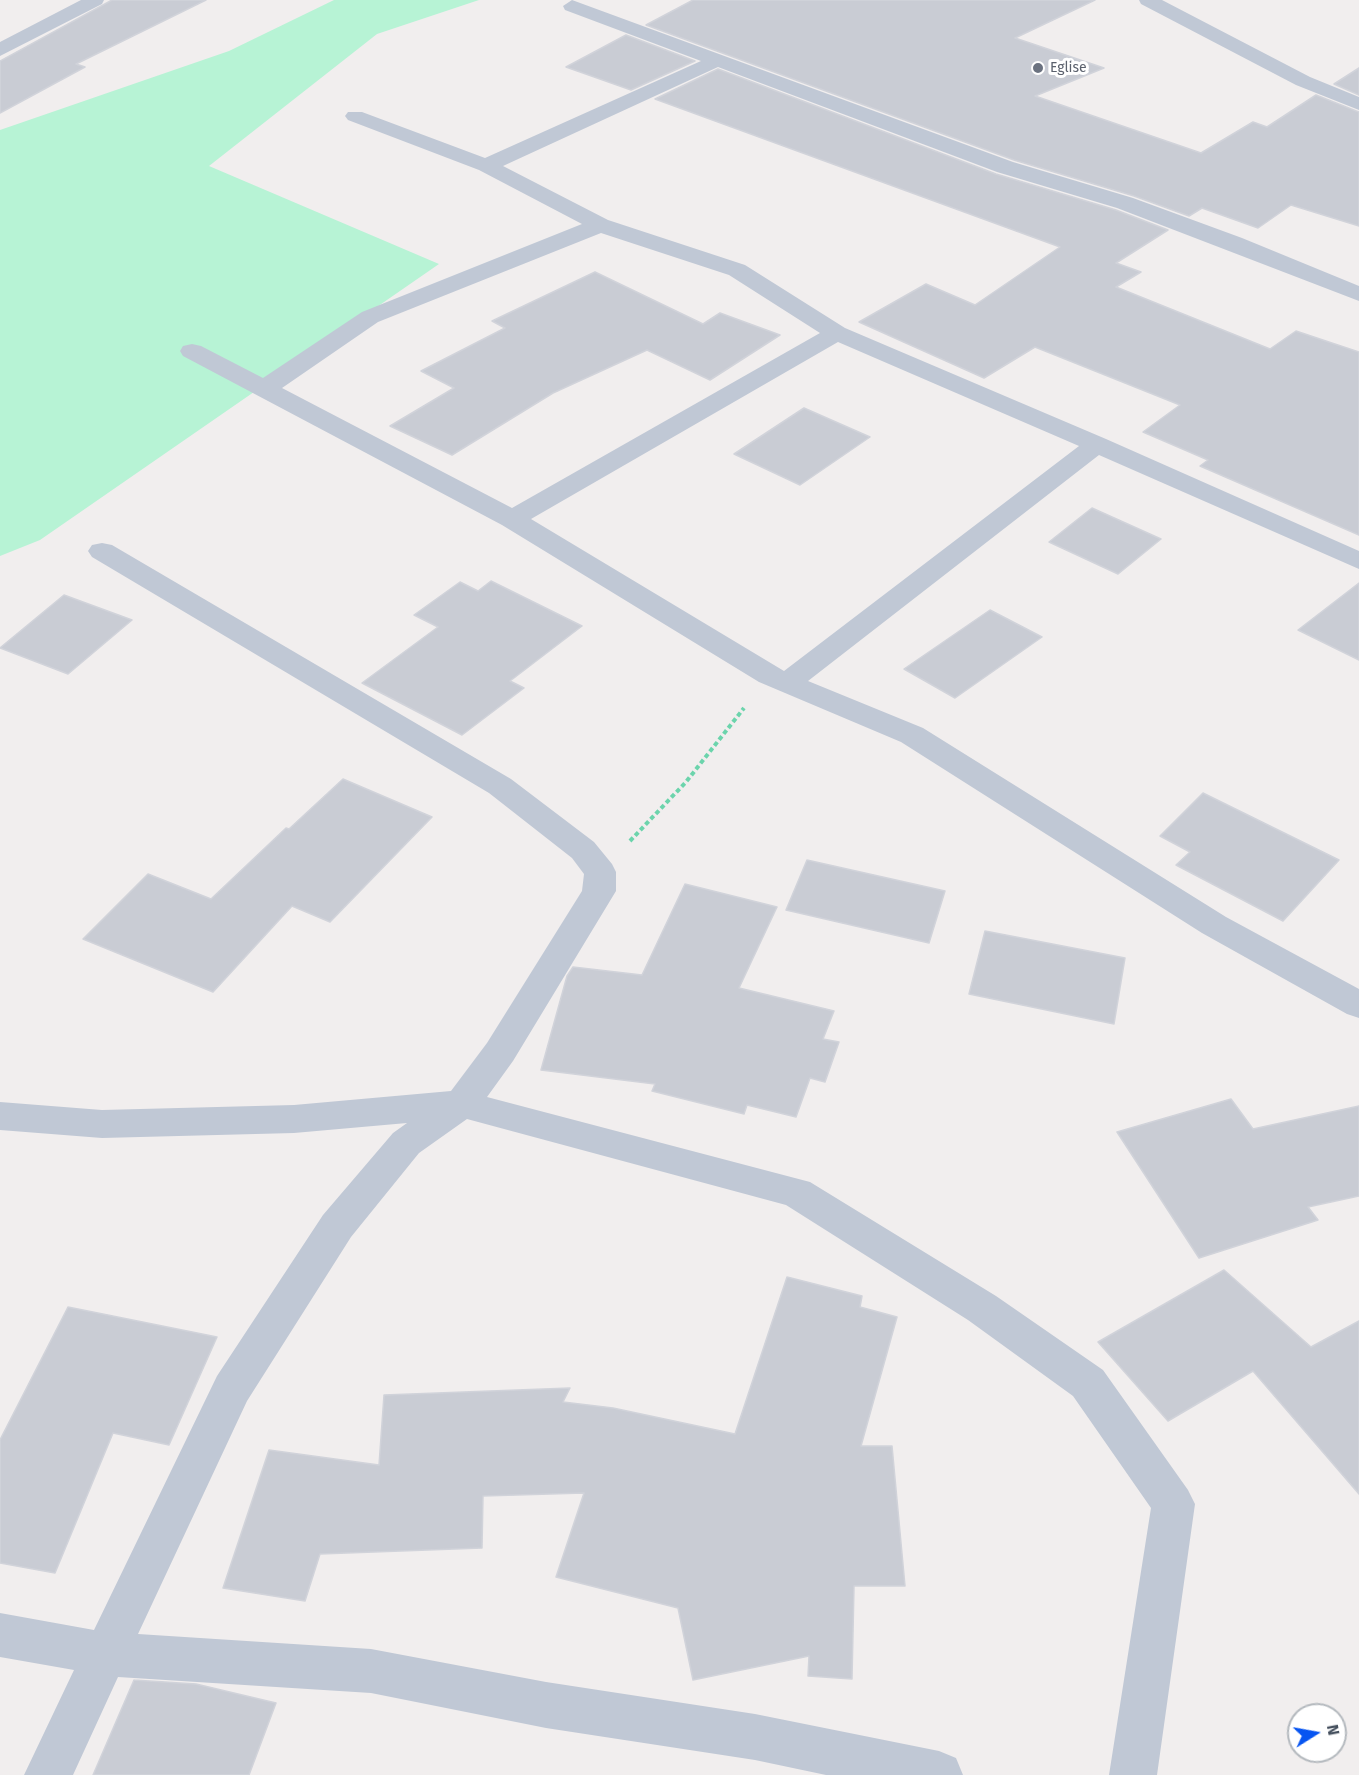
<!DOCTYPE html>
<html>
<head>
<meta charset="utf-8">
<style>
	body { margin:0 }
	#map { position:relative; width:1359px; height:1775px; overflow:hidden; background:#f1eeee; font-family:"Fira Sans",sans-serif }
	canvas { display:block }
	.north { position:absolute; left:1287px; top:1703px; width:60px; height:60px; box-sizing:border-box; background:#fff; border:2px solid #b4b9be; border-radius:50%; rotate:79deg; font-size:16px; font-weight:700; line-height:24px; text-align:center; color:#444f5d }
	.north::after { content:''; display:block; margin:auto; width:21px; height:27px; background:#0755f1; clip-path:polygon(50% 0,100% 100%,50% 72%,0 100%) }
</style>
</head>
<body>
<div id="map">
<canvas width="1359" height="1775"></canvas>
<div class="north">N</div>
</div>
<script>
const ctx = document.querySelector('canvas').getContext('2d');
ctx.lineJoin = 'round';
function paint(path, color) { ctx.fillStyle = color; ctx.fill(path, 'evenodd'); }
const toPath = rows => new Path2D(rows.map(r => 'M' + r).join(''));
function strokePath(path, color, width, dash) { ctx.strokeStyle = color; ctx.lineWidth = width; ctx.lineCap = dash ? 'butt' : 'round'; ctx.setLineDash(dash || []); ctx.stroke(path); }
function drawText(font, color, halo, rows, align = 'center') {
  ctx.font = font + ' "Fira Sans",sans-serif'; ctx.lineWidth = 6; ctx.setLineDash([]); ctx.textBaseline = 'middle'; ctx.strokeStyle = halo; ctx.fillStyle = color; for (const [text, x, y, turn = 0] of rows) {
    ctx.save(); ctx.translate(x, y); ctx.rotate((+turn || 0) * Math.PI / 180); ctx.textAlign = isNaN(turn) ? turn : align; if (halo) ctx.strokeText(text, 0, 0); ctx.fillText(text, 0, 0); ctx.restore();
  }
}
const green = toPath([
	[334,0,479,0,377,34,209,166,439,264,40,540,0,556,0,130,229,51]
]);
const building = toPath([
	[112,0,206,0,76,64,85,67,0,113,0,61,112,0],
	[693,0,1095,0,1015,38,1104,68,1035,96,1201,153,1253,122,1267,127,1316,95,1359,112,1359,226,1291,205,1258,228,1202,208,1189,216,1134,196,1014,160,646,25,693,0],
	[626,35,695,61,631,90,566,67,626,35],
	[1359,68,1359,95,1334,84,1359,68],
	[718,69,996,174,1116,210,1168,230,1116,263,1141,272,1116,287,1270,349,1296,331,1359,352,1359,535,1200,466,1208,460,1143,432,1180,405,1035,347,984,378,859,322,926,284,975,305,1060,247,655,99,718,69],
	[595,272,703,324,720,313,780,335,710,380,647,350,553,393,452,455,390,426,454,388,421,371,505,328,492,321,595,272],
	[804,408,870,437,800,485,734,454,804,408],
	[1092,508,1161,539,1118,574,1049,542,1092,508],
	[491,581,582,626,510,681,524,688,462,735,362,683,438,627,414,615,460,582,478,591,491,581],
	[1359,583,1359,660,1298,630,1359,583],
	[64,595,132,620,68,674,0,648,64,595],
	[990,610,1042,637,955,698,904,669,990,610],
	[343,779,432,817,330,922,292,906,213,992,83,939,148,874,211,899,286,828,289,829,343,779],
	[1203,793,1339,860,1283,921,1176,865,1190,852,1160,836,1203,793],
	[807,860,945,891,929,943,786,910,807,860],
	[685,884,777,907,739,988,834,1011,823,1039,839,1042,825,1082,810,1078,796,1117,747,1105,744,1114,652,1091,655,1084,541,1070,567,976,573,967,642,975,685,884],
	[985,931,1125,958,1114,1024,969,994,985,931],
	[1231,1099,1253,1129,1359,1106,1359,1196,1308,1207,1318,1220,1199,1258,1117,1132,1231,1099],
	[1224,1270,1311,1347,1359,1321,1359,1494,1253,1371,1168,1421,1098,1342,1224,1270],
	[787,1277,862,1296,860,1307,897,1317,861,1446,892,1446,905,1586,854,1586,852,1679,808,1676,809,1656,693,1680,678,1608,556,1577,584,1493,483,1496,482,1548,320,1554,305,1601,223,1588,269,1450,379,1465,384,1395,570,1388,563,1402,613,1408,735,1434,787,1277],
	[68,1307,217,1337,169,1445,113,1433,55,1573,0,1563,0,1440,68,1307],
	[134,1680,196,1684,276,1703,249,1775,93,1775,134,1680]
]);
const path = toPath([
	[630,841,686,782,744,708]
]);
const minor = toPath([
	[81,0,104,0,102,4,0,56,0,42,81,0],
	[572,0,1013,162,1133,198,1242,238,1359,286,1359,301,1117,208,997,172,718,67,503,166,608,220,745,265,845,328,1106,439,1359,551,1359,569,1099,455,808,681,923,728,1226,917,1359,989,1359,1018,1347,1014,1202,933,901,742,759,682,502,525,183,356,180,351,183,346,192,344,201,346,263,378,362,312,582,224,479,170,348,120,345,116,348,112,362,112,485,158,701,61,565,10,563,6,572,0],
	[601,233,729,275,820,333,512,508,282,388,378,322,601,233],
	[838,342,1079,446,784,671,531,519,838,342],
	[1139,0,1162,0,1310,77,1359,97,1359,110,1296,85,1141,4,1139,0],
	[102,543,112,545,511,779,594,842,612,864,616,872,616,891,513,1061,487,1097,810,1182,996,1296,1103,1370,1188,1490,1195,1504,1157,1775,1109,1775,1151,1508,1073,1396,968,1320,786,1205,467,1119,419,1153,351,1237,247,1401,138,1634,371,1649,546,1682,755,1714,939,1751,956,1758,963,1775,826,1775,755,1760,546,1728,371,1693,118,1677,73,1775,24,1775,74,1670,0,1657,0,1613,94,1630,217,1376,323,1215,393,1133,407,1123,294,1133,102,1138,0,1130,0,1102,102,1110,294,1105,451,1091,487,1043,582,891,584,874,572,858,489,793,92,557,88,551,92,545,102,543]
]);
const markers = [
	[1038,68,6,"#6b7280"]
];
const farWorshipnames = [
	["Eglise",1050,68]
];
paint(green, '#b7f3d5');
paint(building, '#c9ccd4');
strokePath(building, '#d1d3da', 1.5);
strokePath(path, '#6cd4ac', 4, [4.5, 3]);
paint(minor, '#c0c8d5');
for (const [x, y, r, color] of markers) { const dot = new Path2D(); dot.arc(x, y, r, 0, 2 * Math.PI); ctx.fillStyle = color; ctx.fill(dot); strokePath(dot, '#fff', 2); }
drawText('14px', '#5b616d', '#fff', farWorshipnames, 'left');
</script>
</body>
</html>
